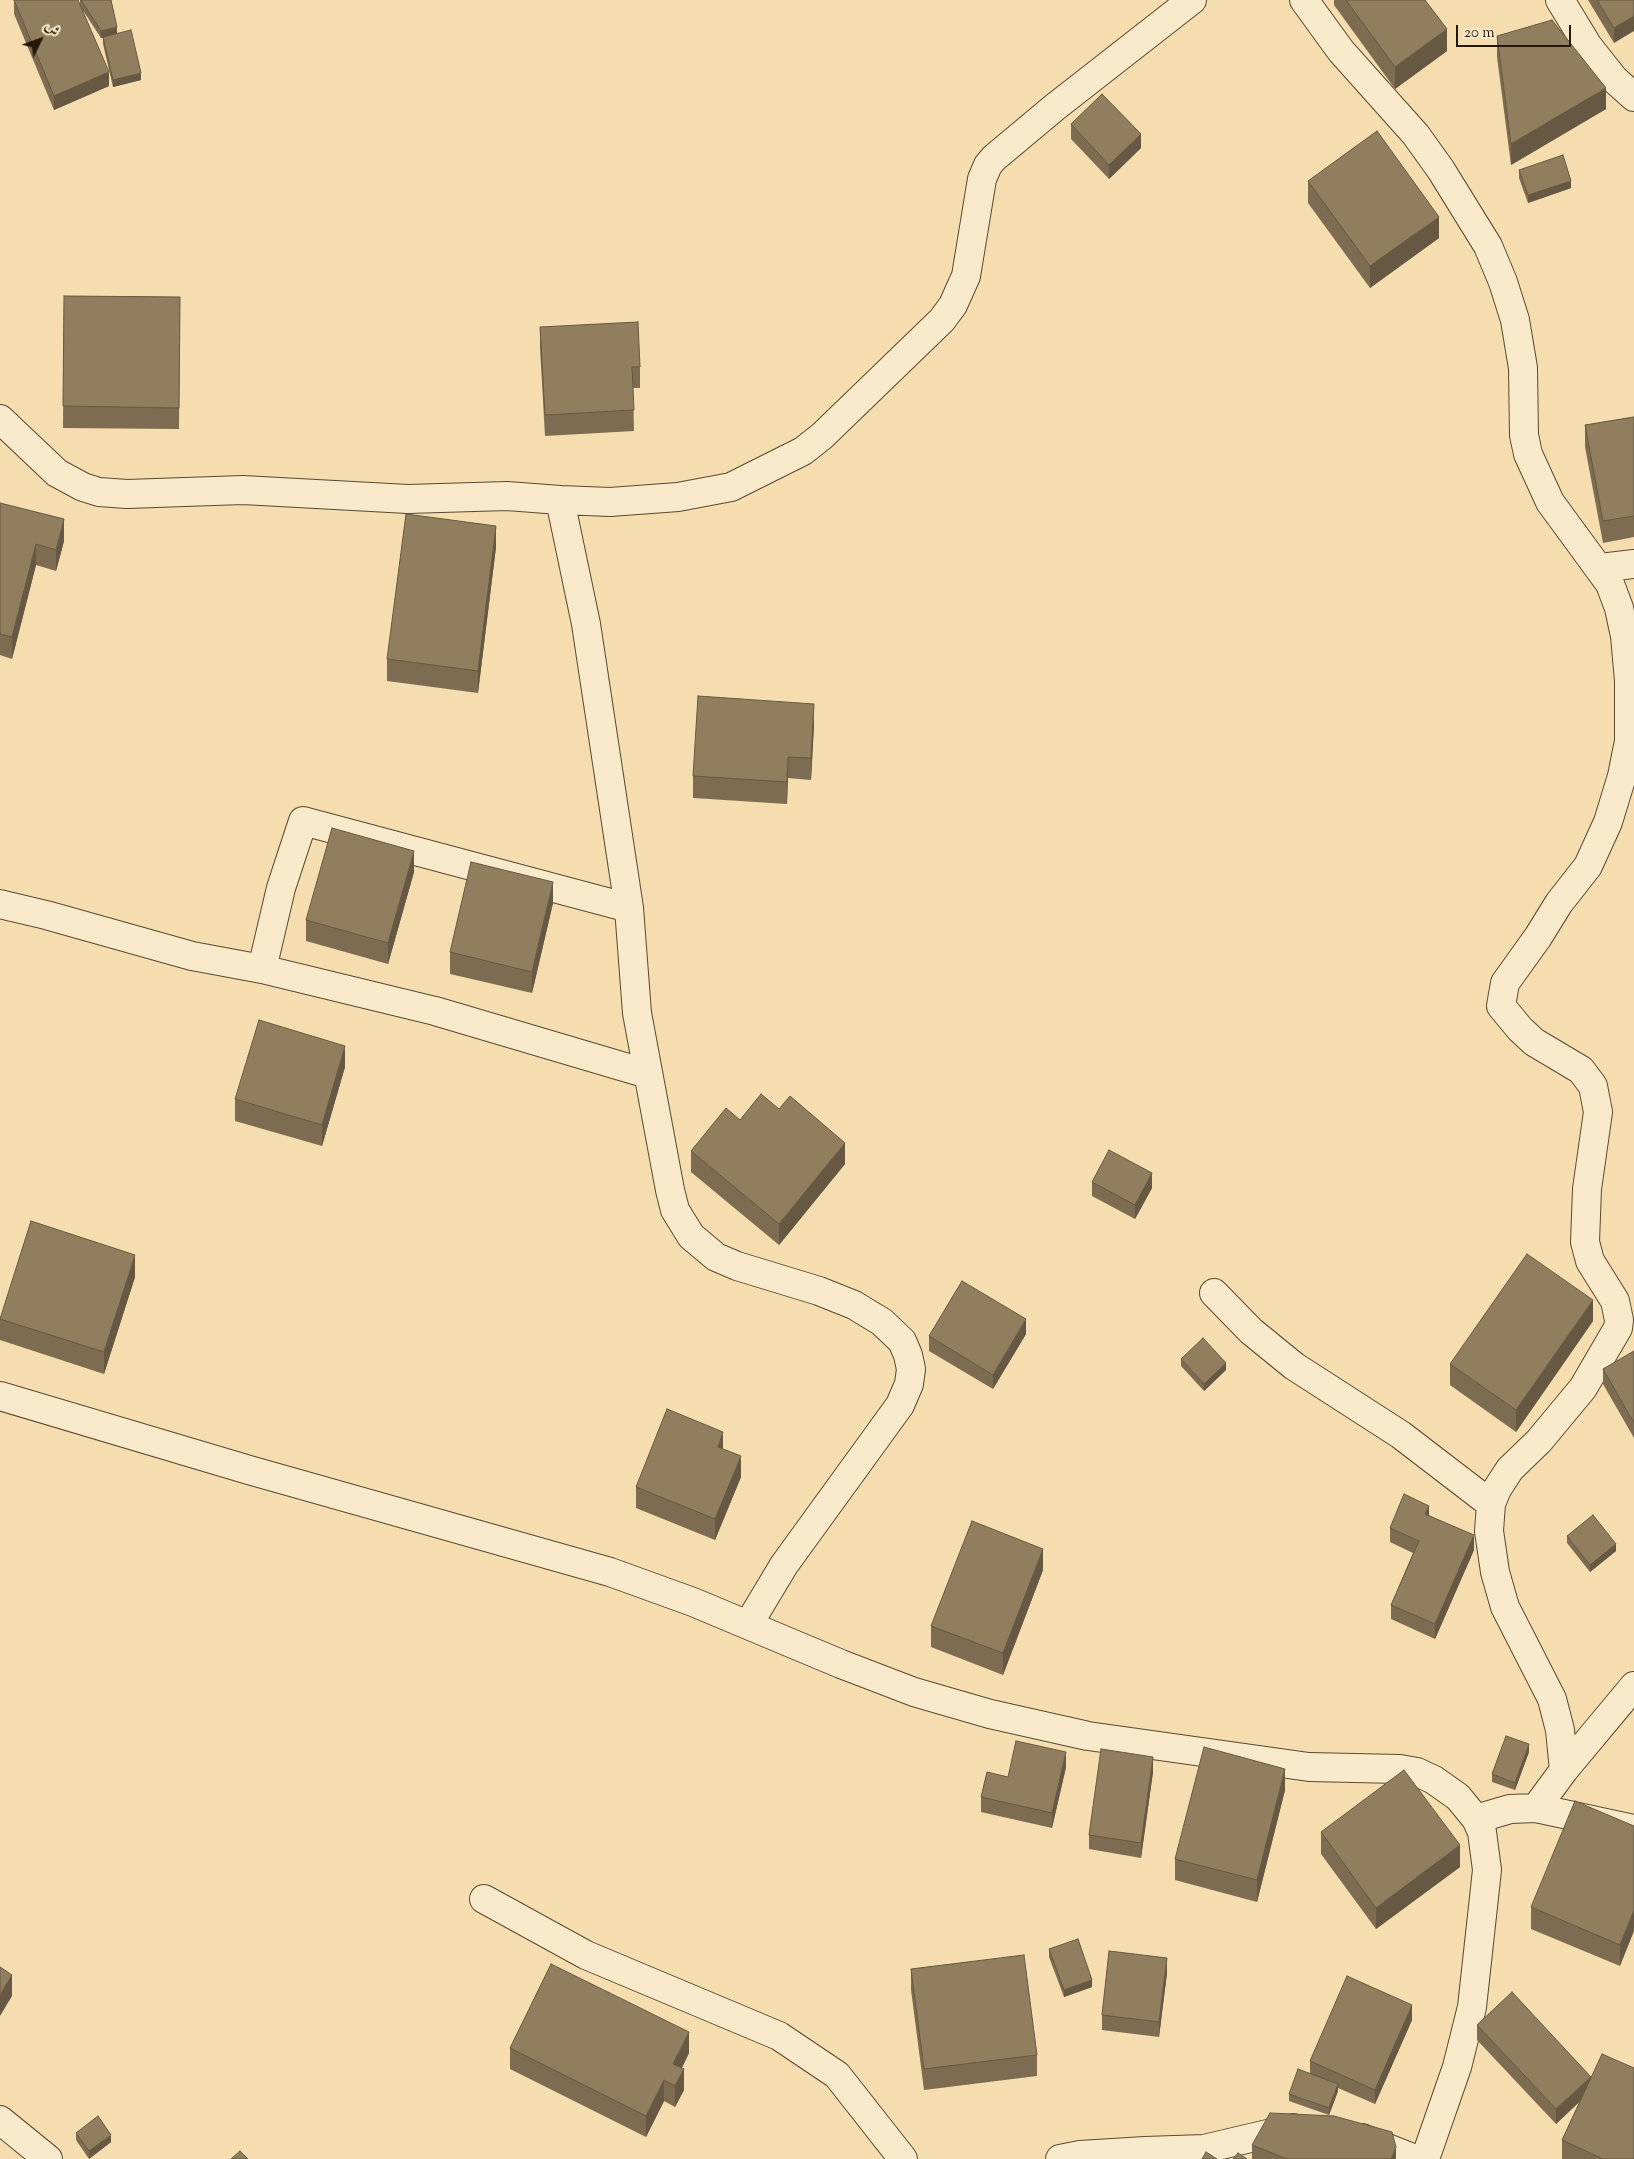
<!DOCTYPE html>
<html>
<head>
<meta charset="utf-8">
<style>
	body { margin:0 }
	#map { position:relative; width:1634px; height:2159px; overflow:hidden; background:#f5ddaf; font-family:"Sorts Mill Goudy",Amiri,serif }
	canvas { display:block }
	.north { position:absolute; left:15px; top:15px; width:50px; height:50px; -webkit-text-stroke:4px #f8e9cb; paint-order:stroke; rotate:48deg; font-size:14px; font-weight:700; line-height:20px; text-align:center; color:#251808 }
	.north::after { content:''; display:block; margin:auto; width:18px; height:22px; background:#251808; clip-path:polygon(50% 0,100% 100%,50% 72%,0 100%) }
	.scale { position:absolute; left:1456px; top:25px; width:115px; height:22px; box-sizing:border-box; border:2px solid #251808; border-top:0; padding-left:6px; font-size:15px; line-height:18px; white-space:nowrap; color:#251808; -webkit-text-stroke:4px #f8e9cb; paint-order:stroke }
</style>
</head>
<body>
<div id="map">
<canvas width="1634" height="2159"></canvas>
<div class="north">ش</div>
<div class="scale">20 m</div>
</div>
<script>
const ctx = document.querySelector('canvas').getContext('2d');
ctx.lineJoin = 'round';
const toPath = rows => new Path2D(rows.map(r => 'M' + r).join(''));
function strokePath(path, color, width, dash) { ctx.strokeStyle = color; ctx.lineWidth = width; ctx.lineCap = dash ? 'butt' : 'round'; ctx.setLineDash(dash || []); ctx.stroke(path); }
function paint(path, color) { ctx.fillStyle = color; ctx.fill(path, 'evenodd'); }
const minor = toPath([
	[1304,0,1341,51,1416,135,1441,170,1488,246,1503,282,1515,320,1523,368,1524,435,1528,454,1550,502,1610,584,1619,608,1625,636,1629,681,1629,741,1622,776,1608,822,1588,866,1559,903,1538,937,1505,983,1501,1006,1520,1029,1534,1042,1581,1070,1593,1086,1598,1112,1587,1189,1585,1242,1590,1261,1615,1301,1619,1320,1618,1328,1583,1388,1539,1441,1510,1469,1497,1489,1491,1504,1489,1531,1495,1572,1505,1607,1552,1699,1560,1730,1564,1770,1634,1686],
	[0,419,57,473,83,487,99,492,127,494,243,490,408,499,507,496,560,500],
	[1600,568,1634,564],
	[0,904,46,915,192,956,262,969,435,1011,648,1074],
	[262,969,281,888,303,821,629,908],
	[1214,1293,1251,1331,1294,1366,1401,1435,1491,1504],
	[0,1396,249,1470,610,1572,693,1602,841,1664,914,1692,990,1714,1088,1736,1309,1767,1400,1769,1417,1772,1434,1780,1458,1797,1476,1819,1482,1832,1487,1870,1472,2007,1457,2067,1425,2159],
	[748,1625,784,1565,900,1405,909,1384,911,1369,908,1355,902,1341,882,1322,854,1305,819,1291,737,1266,716,1257,691,1236,675,1210,670,1190,637,1013,629,908,586,624,560,500,610,502,678,497,731,487,803,451,822,436,942,320,953,305,966,276,982,179,988,165,994,158,1055,107,1192,0],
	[1536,1808,1564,1770],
	[1476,1819,1510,1809,1536,1808,1634,1829],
	[484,1899,586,1955,779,2036,837,2075,903,2159],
	[0,2120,48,2159],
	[1362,2138,1415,2159],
	[1060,2159,1080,2155,1145,2151,1204,2149,1293,2128]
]);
const tertiary = toPath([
	[1560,0,1588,46,1614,79,1634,97]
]);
const wall = toPath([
	[14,0,80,3,80,0,111,0,117,33,141,80,113,87,103,44,103,38,101,38,82,9,109,86,54,110,14,14],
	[1334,0,1425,0,1447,51,1395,89,1334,5],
	[1588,0,1634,0,1614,43],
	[1497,36,1606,109,1511,165,1497,57],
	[1071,124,1141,148,1109,179,1071,139],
	[1519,170,1571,188,1528,203,1519,178],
	[1308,181,1439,238,1370,288,1308,203],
	[64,296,180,297,179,429,63,428],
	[540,327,640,367,640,388,633,388,634,431,545,436,540,348],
	[1634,417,1634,537,1603,543,1585,447,1585,425],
	[0,503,64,541,56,571,36,565,12,659,0,655],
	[496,547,478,693,387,681,387,659],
	[814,725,811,780,788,778,787,804,693,798,693,776],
	[414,872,388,964,306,941,306,920],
	[553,903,532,993,450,974,450,952],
	[345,1067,322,1146,235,1121,235,1099],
	[740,1120,845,1164,779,1245,691,1172,691,1151],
	[1092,1182,1152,1188,1135,1219,1092,1196],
	[135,1277,104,1374,0,1340,0,1318],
	[1593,1321,1516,1432,1450,1385,1450,1364],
	[1026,1334,993,1389,929,1351,929,1336],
	[1634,1351,1634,1438,1603,1384,1603,1369],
	[1181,1359,1226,1370,1204,1391,1181,1366],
	[741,1477,715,1540,636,1508,636,1487],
	[1429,1515,1474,1550,1435,1639,1391,1619,1391,1605,1413,1553,1390,1542,1390,1528],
	[1567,1536,1616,1551,1590,1572,1567,1543],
	[1043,1570,1003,1675,931,1647,931,1626],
	[1529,1752,1515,1790,1492,1782,1492,1774],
	[1066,1767,1052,1828,981,1812,981,1797,1008,1777],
	[1153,1772,1141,1858,1089,1849,1089,1835],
	[1285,1790,1257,1902,1175,1880,1175,1859],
	[1634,1826,1620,1966,1531,1929,1531,1907],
	[1321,1832,1460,1867,1376,1929,1321,1854],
	[1049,1949,1092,1987,1064,1997,1049,1957],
	[911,1969,1037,2055,1037,2076,924,2090,911,1990],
	[1167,1973,1159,2037,1102,2030,1102,2015],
	[1412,2020,1375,2104,1338,2088,1338,2091,1329,2115,1289,2101,1289,2094,1310,2074,1310,2061],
	[1477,2025,1591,2077,1634,2159,1562,2159,1562,2140,1580,2101,1556,2124,1477,2040],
	[510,2048,689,2053,682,2068,684,2090,675,2107,664,2101,646,2137,510,2069],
	[76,2133,111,2142,89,2159,76,2140],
	[1252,2145,1396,2159,1252,2159]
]);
const shadedWall = toPath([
	[1634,16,1634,31,1614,43,1614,28],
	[117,27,117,35,101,38,101,31],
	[1447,29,1447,51,1395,89,1395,67],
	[109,72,109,86,54,110,54,96],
	[141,73,141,80,113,87,113,80],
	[1606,88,1606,109,1511,165,1511,144],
	[1141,134,1141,148,1109,179,1109,165],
	[1571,181,1571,188,1528,203,1528,195],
	[1439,217,1439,238,1370,288,1370,266],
	[64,519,64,541,56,571,56,550],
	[496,526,496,547,478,693,478,671],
	[36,544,36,565,12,659,12,637],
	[814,704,814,725,811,780,811,758],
	[788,757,788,778,787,804,787,782],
	[414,851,414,872,388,964,388,943],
	[553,882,553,903,532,993,532,972],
	[345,1046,345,1067,322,1146,322,1125],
	[845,1143,845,1164,779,1245,779,1224],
	[1152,1173,1152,1188,1135,1219,1135,1205],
	[135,1255,135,1277,104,1374,104,1352],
	[1593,1300,1593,1321,1516,1432,1516,1410],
	[1026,1319,1026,1334,993,1389,993,1375],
	[1226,1363,1226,1370,1204,1391,1204,1384],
	[723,1432,723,1453,718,1447],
	[741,1456,741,1477,715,1540,715,1519],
	[1429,1506,1429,1520,1425,1514],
	[1474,1535,1474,1550,1435,1639,1435,1624],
	[1616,1544,1616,1551,1590,1572,1590,1565],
	[1043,1549,1043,1570,1003,1675,1003,1653],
	[1529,1744,1529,1752,1515,1790,1515,1783],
	[1066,1752,1066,1767,1052,1828,1052,1813],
	[1153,1757,1153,1772,1141,1858,1141,1843],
	[1285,1769,1285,1790,1257,1902,1257,1880],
	[1460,1845,1460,1867,1376,1929,1376,1908],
	[1634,1910,1634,1931,1620,1966,1620,1945],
	[1167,1958,1167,1973,1159,2037,1159,2022],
	[12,1975,12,1996,0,2016,0,1995],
	[1092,1980,1092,1987,1064,1997,1064,1990],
	[1412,2005,1412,2020,1375,2104,1375,2090],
	[689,2032,689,2053,673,2085,673,2064],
	[684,2069,684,2090,675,2107,675,2086],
	[1591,2077,1591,2091,1556,2124,1556,2109],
	[664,2080,664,2101,646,2137,646,2116],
	[1338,2084,1338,2091,1329,2115,1329,2108],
	[111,2135,111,2142,89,2159,89,2151],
	[1396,2147,1396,2159,1391,2159]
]);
const building = toPath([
	[14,0,78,0,109,72,54,96,14,0],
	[81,0,111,0,117,27,101,31,81,0],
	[1346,0,1425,0,1447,29,1395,67,1346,0],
	[1597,0,1634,0,1634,16,1614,28,1597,0],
	[1552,20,1606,88,1511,144,1497,36,1552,20],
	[131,30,141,73,113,80,103,37,131,30],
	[1102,94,1141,134,1109,165,1071,124,1102,94],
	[1377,131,1439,217,1370,266,1308,181,1377,131],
	[1563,155,1571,181,1528,195,1519,170,1563,155],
	[64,296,180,297,179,408,63,406,64,296],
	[638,322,640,367,632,367,634,410,545,415,540,327,638,322],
	[1634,417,1634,516,1603,521,1585,425,1634,417],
	[0,503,64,519,56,550,36,544,12,637,0,634,0,503],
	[406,514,496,526,478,671,387,659,406,514],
	[698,696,814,704,811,758,788,757,787,782,693,776,698,696],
	[332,828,414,851,388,943,306,920,332,828],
	[471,862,553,882,532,972,450,952,471,862],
	[259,1020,345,1046,322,1125,235,1099,259,1020],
	[761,1094,779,1109,790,1096,845,1143,779,1224,691,1151,726,1108,740,1120,761,1094],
	[1109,1150,1152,1173,1135,1205,1092,1182,1109,1150],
	[31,1221,135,1255,104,1352,0,1319,31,1221],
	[1527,1254,1593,1300,1516,1410,1450,1364,1527,1254],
	[962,1281,1026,1319,993,1375,929,1336,962,1281],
	[1203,1338,1226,1363,1204,1384,1181,1359,1203,1338],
	[1634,1351,1634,1423,1603,1369,1634,1351],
	[667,1409,723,1432,718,1447,741,1456,715,1519,636,1487,667,1409],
	[1404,1494,1429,1506,1425,1514,1474,1535,1435,1624,1391,1605,1419,1541,1390,1528,1404,1494],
	[1593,1515,1616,1544,1590,1565,1567,1536,1593,1515],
	[972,1521,1043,1549,1003,1653,931,1626,972,1521],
	[1506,1736,1529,1744,1515,1783,1492,1774,1506,1736],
	[1016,1741,1066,1752,1052,1813,981,1797,987,1772,1008,1777,1016,1741],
	[1204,1747,1285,1769,1257,1880,1175,1859,1204,1747],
	[1101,1749,1153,1757,1141,1843,1089,1835,1101,1749],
	[1404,1770,1460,1845,1376,1908,1321,1832,1404,1770],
	[1575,1801,1634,1826,1634,1910,1620,1945,1531,1907,1575,1801],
	[1078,1939,1092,1980,1064,1990,1049,1949,1078,1939],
	[1109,1951,1167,1958,1159,2022,1102,2015,1109,1951],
	[1024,1955,1037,2055,924,2069,911,1969,1024,1955],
	[551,1964,689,2032,673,2064,684,2069,675,2086,664,2080,646,2116,510,2048,551,1964],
	[0,1967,12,1975,0,1995,0,1967],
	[1347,1976,1412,2005,1375,2090,1310,2061,1347,1976],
	[1512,1992,1591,2077,1556,2109,1477,2025,1512,1992],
	[1602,2054,1634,2068,1634,2159,1603,2159,1562,2140,1602,2054],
	[1298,2069,1338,2084,1329,2108,1289,2094,1298,2069],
	[1270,2113,1334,2116,1392,2132,1396,2147,1391,2159,1287,2159,1252,2145,1270,2113],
	[98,2116,111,2135,89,2151,76,2133,98,2116],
	[240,2151,248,2159,231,2159,240,2151],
	[1206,2152,1217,2159,1202,2159,1206,2152],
	[1238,2153,1247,2159,1233,2159,1238,2153]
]);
strokePath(minor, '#594932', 30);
strokePath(tertiary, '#594932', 30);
strokePath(minor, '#f8e9cb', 28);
strokePath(tertiary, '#f8e9cb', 28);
paint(wall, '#7d6c52');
paint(shadedWall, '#665842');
paint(building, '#917e5f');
strokePath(building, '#665842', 1);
</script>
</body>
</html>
